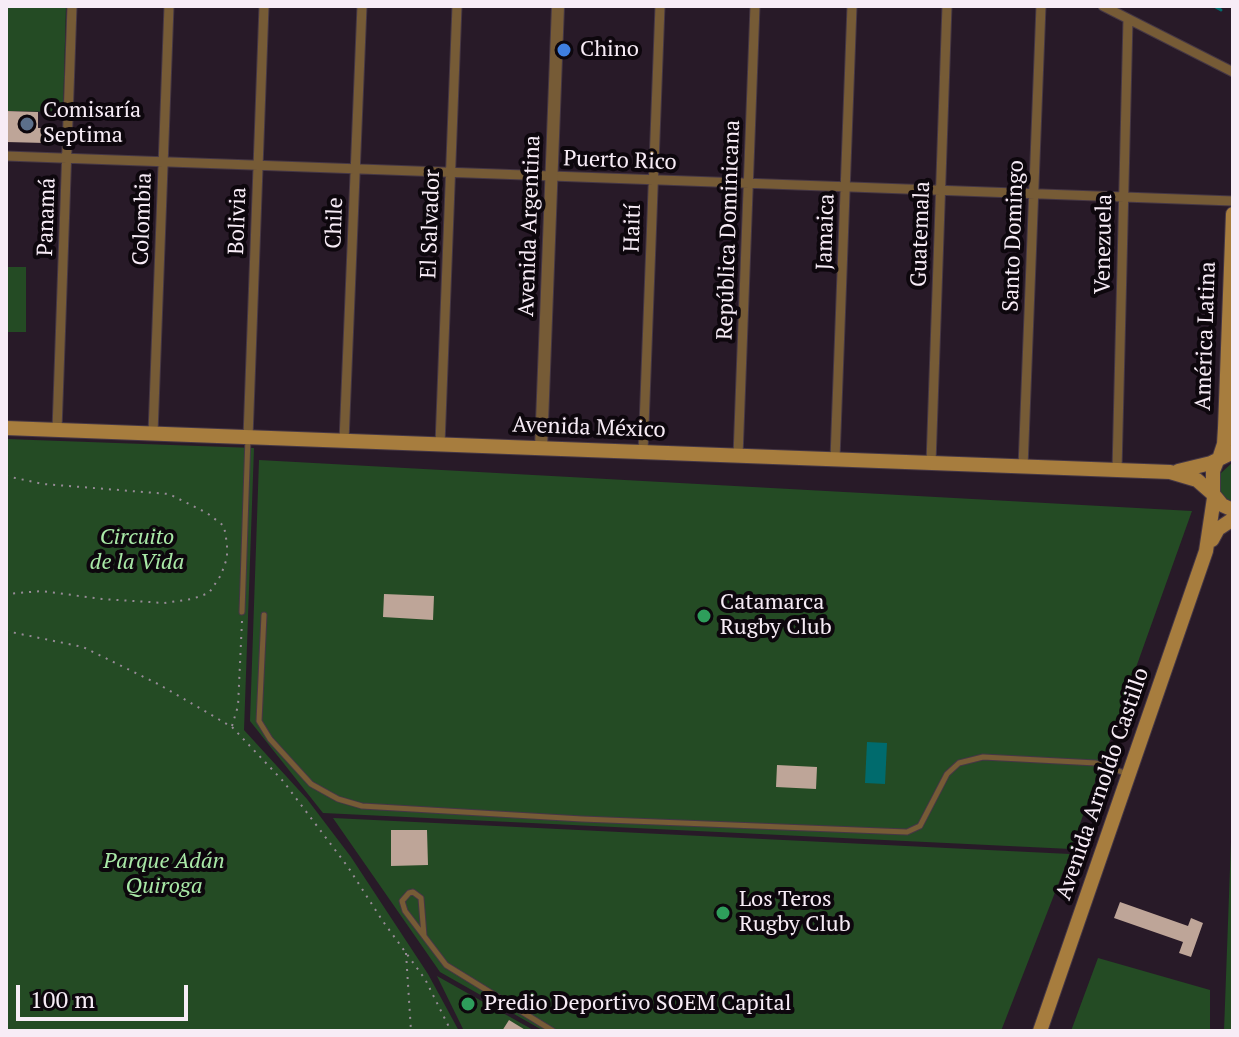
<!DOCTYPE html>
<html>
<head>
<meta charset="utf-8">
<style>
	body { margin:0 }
	#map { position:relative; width:1239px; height:1037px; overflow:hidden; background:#281a28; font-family:"PT Serif",serif }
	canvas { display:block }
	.frame { position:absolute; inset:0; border:8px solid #f7ecf6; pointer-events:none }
	.scale { position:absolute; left:16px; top:985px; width:172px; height:36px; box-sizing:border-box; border:4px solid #f7ecf6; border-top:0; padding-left:10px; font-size:24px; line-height:28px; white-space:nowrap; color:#f7ecf6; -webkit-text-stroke:6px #0d070d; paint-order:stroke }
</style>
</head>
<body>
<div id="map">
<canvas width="1239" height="1037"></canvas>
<div class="frame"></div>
<div class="scale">100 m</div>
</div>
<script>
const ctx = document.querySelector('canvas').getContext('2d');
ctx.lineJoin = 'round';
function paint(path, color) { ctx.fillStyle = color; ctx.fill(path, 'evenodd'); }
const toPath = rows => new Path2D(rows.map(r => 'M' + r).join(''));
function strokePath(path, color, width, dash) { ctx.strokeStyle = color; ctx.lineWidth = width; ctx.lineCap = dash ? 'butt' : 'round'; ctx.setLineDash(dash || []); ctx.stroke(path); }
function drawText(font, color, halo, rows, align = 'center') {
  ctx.font = font + ' "PT Serif",serif'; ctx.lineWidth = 8; ctx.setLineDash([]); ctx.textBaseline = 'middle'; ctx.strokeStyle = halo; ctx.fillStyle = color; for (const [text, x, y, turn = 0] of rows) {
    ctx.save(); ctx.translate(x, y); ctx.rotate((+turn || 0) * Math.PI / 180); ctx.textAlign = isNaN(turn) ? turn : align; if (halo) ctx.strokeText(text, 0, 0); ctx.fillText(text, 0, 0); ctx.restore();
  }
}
const green = toPath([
	[6,6,66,6,63,112,6,111],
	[6,267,26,267,26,332,6,332],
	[6,439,254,448,244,730,307,799,351,857,428,974,459,1031,6,1031],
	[259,460,1192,511,1071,849,323,813,250,721],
	[1233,462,1233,504,1222,498,1219,481,1221,473],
	[1233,811,1233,1031,1224,1031,1232,814],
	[333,818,1070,854,1001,1031,544,1031,440,972],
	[1098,958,1210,990,1210,1031,1071,1031],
	[437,976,535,1031,464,1031]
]);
const water = toPath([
	[867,742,887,743,885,784,865,783]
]);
const stream = toPath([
	[1214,6,1221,10]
]);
const building = toPath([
	[6,111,38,112,38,128,45,128,45,143,6,142],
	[384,594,434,596,433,620,383,617],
	[777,765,817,767,816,789,776,787],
	[391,830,427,830,428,865,391,866],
	[1120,902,1188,926,1191,918,1203,923,1191,957,1179,953,1183,942,1114,918],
	[509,1020,527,1031,502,1031]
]);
const path = toPath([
	[6,476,43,484,169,494,207,513,224,526,227,544,227,558,221,575,209,593,192,599,164,603,102,599,42,591,6,594],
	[6,631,83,647,160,685,232,727,283,781,348,867,382,920,425,979,451,1031],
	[232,726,238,706,242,621],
	[406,953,411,1031]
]);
const service = toPath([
	[242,612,248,437],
	[264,615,259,721,270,739,311,784,338,799,362,806,582,819,907,832,920,826,947,774,959,763,983,757,1096,763,1125,773],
	[424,936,421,898,413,892,409,893,402,901,405,911,446,965,553,1031]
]);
const minor = toPath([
	[1103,6,1233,72],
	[6,156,1233,201],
	[57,430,72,6],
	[153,433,169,6],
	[248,437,264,6],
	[344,441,362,6],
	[440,444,457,6],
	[643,452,660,6],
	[738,456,755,6],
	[835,459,852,6],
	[931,463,947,6],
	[1023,467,1041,6],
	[1117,470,1128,19]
]);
const tertiary = toPath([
	[541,448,558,6]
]);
const secondary = toPath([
	[6,428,1170,472,1197,480,1213,494],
	[1219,459,1224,444,1225,428,1233,214],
	[1217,461,1213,471,1213,494,1222,505,1233,510],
	[1178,471,1211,463,1233,452],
	[1212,540,1218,529,1233,519],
	[1040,1031,1206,551,1214,498]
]);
const markers = [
	[564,50,8,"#3f7fe0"],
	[27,124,8,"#5c6f8a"],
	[704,616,8,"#2e9e5b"],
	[723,913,8,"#2e9e5b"],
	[468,1004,8,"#2e9e5b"]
];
const poiNames = [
	["Chino",580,50],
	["Comisaría",43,111],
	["Septima",43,136],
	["Catamarca",720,603],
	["Rugby Club",720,628],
	["Los Teros",739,900],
	["Rugby Club",739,925],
	["Predio Deportivo SOEM Capital",484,1004]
];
const streetNames = [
	["Puerto Rico",620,161,2],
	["Panamá",47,217,-88],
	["Colombia",143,219,-88],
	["Bolivia",238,221,-88],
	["Chile",335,223,-88],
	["El Salvador",431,224,-88],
	["Avenida Argentina",530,226,-88],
	["Haití",633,228,-88],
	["República Dominicana",729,230,-88],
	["Jamaica",826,232,-88],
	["Guatemala",921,234,-88],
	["Santo Domingo",1014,236,-88],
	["Venezuela",1104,244,-89],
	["América Latina",1206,336,-88],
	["Avenida México",589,428,2],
	["Avenida Arnoldo Castillo",1103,784,-71]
];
const parkNames = [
	["Circuito",137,538],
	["de la Vida",137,563],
	["Parque Adán",164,862],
	["Quiroga",164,887]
];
paint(green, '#244b24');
paint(water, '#006b6d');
strokePath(stream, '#006b6d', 3);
paint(building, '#bea598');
strokePath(service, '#453745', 7);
strokePath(minor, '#453745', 11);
strokePath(tertiary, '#453745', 14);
strokePath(secondary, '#453745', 16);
strokePath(path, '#978b97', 2, [2, 6]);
strokePath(service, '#765b36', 5);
strokePath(minor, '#765b36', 9);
strokePath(tertiary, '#765b36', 12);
strokePath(secondary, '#a77d3e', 14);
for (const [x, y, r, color] of markers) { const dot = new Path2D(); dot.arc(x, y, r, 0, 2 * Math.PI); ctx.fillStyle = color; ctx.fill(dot); strokePath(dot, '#0d070d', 3); }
drawText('22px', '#f7ecf6', '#0d070d', poiNames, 'left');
drawText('22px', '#f7ecf6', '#0d070d', streetNames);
drawText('italic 22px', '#a9e9a7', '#0d070d', parkNames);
</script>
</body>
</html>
